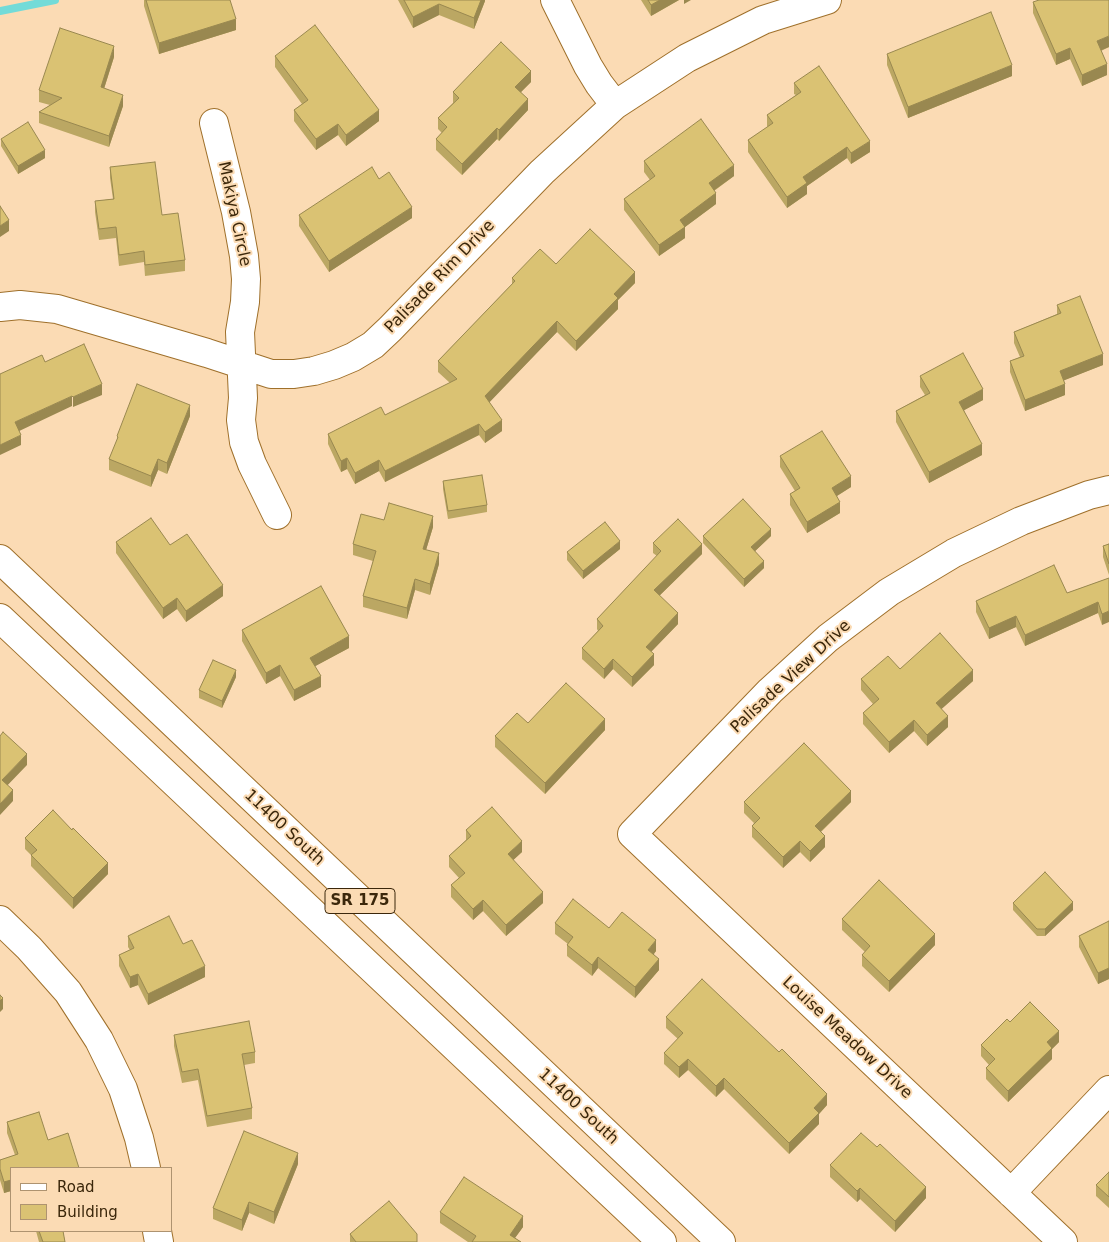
<!DOCTYPE html>
<html>
<head>
<meta charset="utf-8">
<style>
	body { margin:0 }
	#map { position:relative; width:1109px; height:1242px; overflow:hidden; background:#fbdbb4; font-family:"DejaVu Sans",sans-serif }
	canvas { display:block }
	.legend { position:absolute; left:10px; top:1167px; width:162px; height:65px; box-sizing:border-box; background:#fbdbb4; border:1px solid #ae9370; margin:0; padding:6px 9px; list-style:none; font-size:15px; color:#3b270b }
	.legend li { display:flex; align-items:center; gap:10px; height:25px }
	.legend b { width:25px; border:1px solid #ae9370 }
</style>
</head>
<body>
<div id="map">
<canvas width="1109" height="1242"></canvas>
<ul class="legend">
<li><b style="height:6px;background:#fff"></b>Road</li>
<li><b style="height:14px;background:#dac273"></b>Building</li>
</ul>
</div>
<script>
const ctx = document.querySelector('canvas').getContext('2d');
ctx.lineJoin = 'round';
const toPath = rows => new Path2D(rows.map(r => 'M' + r).join(''));
function strokePath(path, color, width, dash) { ctx.strokeStyle = color; ctx.lineWidth = width; ctx.lineCap = dash ? 'butt' : 'round'; ctx.setLineDash(dash || []); ctx.stroke(path); }
function paint(path, color) { ctx.fillStyle = color; ctx.fill(path, 'evenodd'); }
function drawText(font, color, halo, rows, align = 'center') {
  ctx.font = font + ' "DejaVu Sans",sans-serif'; ctx.lineWidth = 4; ctx.setLineDash([]); ctx.textBaseline = 'middle'; ctx.strokeStyle = halo; ctx.fillStyle = color; for (const [text, x, y, turn = 0] of rows) {
    ctx.save(); ctx.translate(x, y); ctx.rotate((+turn || 0) * Math.PI / 180); ctx.textAlign = isNaN(turn) ? turn : align; if (halo) ctx.strokeText(text, 0, 0); ctx.fillText(text, 0, 0); ctx.restore();
  }
}
const stream = toPath([
	[0,11,55,0]
]);
const street = toPath([
	[555,0,588,66,599,84,615,105],
	[214,123,236,212,244,256,246,279,245,302,240,332,243,398,241,420,244,442,252,464,277,515],
	[0,307,20,305,57,309,207,353,271,374,294,374,314,371,334,365,353,357,373,345,390,329,542,172,615,105,687,58,763,20,827,0],
	[0,920,29,948,68,992,99,1040,123,1089,139,1138,146,1168],
	[1011,1193,1109,1090],
	[157,1231,159,1242],
	[1063,1242,632,834,770,691,828,638,889,592,954,553,1021,521,1089,495,1109,490]
]);
const primary = toPath([
	[0,559,721,1242],
	[0,618,662,1242]
]);
const wall = toPath([
	[144,0,230,0,236,30,159,54,144,6],
	[398,0,485,0,485,1,474,29,439,15,413,28],
	[641,0,679,0,651,16],
	[1033,2,1109,47,1101,51,1107,75,1082,86,1070,59,1056,65,1033,13],
	[887,54,1012,76,908,118,887,65],
	[275,56,379,121,346,146,338,135,316,150,294,121,294,110,302,104,275,67],
	[114,57,104,89,123,106,109,147,39,123,39,112,50,105,39,102,39,90],
	[531,82,521,92,528,110,499,141,497,139,462,175,436,150,436,139,442,133,438,129,438,118,453,103,453,92],
	[794,83,870,152,851,164,847,158,807,186,807,194,787,208,748,152,748,140,768,127,767,126,767,115,796,95,794,94],
	[1,139,45,158,18,174,1,146],
	[644,161,734,176,714,191,716,204,685,227,685,238,659,256,624,210,624,199,650,180,644,172],
	[110,167,162,215,185,260,185,271,145,276,144,262,119,266,116,238,99,240,95,212,95,201,113,199,110,178],
	[379,179,412,218,329,272,299,226,299,215],
	[556,264,635,283,618,300,618,309,576,351,557,332,489,402,502,431,485,443,479,435,385,482,379,471,355,484,347,469,341,472,328,444,328,434,385,415,450,383,438,372,438,361,512,284,512,278],
	[1057,305,1103,365,1064,380,1065,395,1025,411,1010,372,1010,361,1020,357,1014,343,1014,332,1057,314],
	[920,376,983,400,964,410,982,455,929,483,896,422,896,411,925,395,920,387],
	[190,416,167,474,158,470,151,487,109,470,109,459,117,440,117,436],
	[780,456,851,487,837,496,840,513,807,533,790,505,790,494,795,491,780,467],
	[443,481,487,505,487,512,448,519,443,489],
	[384,520,433,527,426,550,439,564,430,595,415,590,407,619,363,607,363,596,373,561,353,555,353,544],
	[703,536,771,536,755,551,764,568,744,587,703,543],
	[116,542,170,545,223,596,186,622,177,609,163,619,116,553],
	[653,543,702,554,659,596,678,624,651,652,654,665,632,687,613,669,604,679,582,659,582,648,598,631,597,629,597,619,657,556,653,553],
	[1109,544,1109,575,1103,557,1103,546],
	[620,549,583,579,567,560,567,552],
	[1109,578,1102,625,1098,613,1025,646,1016,627,989,639,976,612,976,601,1067,593],
	[242,630,349,648,315,666,321,687,294,701,280,676,266,684,242,641],
	[900,669,973,681,941,709,948,727,927,746,914,731,889,753,863,724,863,713,873,704,861,690,861,679],
	[236,677,222,708,199,698,199,690],
	[528,723,605,730,545,794,495,747,495,736],
	[744,802,851,802,821,832,825,847,810,862,800,852,783,868,752,837,752,826,754,823,744,813],
	[466,830,522,852,513,860,543,903,506,936,483,911,473,920,451,897,451,885,459,878,449,867,449,856,466,840],
	[25,838,108,874,73,909,31,866,31,855,25,849],
	[1013,903,1073,910,1045,936,1037,936,1013,910],
	[842,919,935,945,889,992,862,966,862,955,865,952,842,930],
	[1109,921,1109,979,1098,984,1079,947,1079,936],
	[555,923,609,928,656,951,654,954,659,970,635,998,598,968,592,976,567,956,567,945,568,944,555,934],
	[128,936,183,944,205,977,148,1005,138,985,130,988,119,966,119,955,130,950,128,947],
	[666,1017,827,1105,819,1114,819,1124,789,1154,724,1089,716,1097,688,1070,679,1078,664,1064,664,1053,678,1039,666,1028],
	[1010,1022,1059,1042,1052,1049,1052,1059,1008,1102,986,1079,986,1068,989,1065,981,1056,981,1045],
	[174,1035,255,1052,255,1063,244,1065,252,1108,252,1119,207,1127,198,1080,182,1083,174,1046],
	[39,1112,11,1168,11,1191,4,1193,0,1180,0,1160,15,1155,7,1133,7,1122],
	[298,1164,274,1224,249,1213,242,1231,213,1219,213,1208],
	[830,1165,926,1198,895,1232,860,1199,857,1202,830,1177],
	[1109,1172,1109,1208,1096,1196,1096,1185],
	[440,1212,523,1227,515,1238,521,1242,468,1242,440,1223],
	[36,1231,63,1231,65,1242,39,1242],
	[350,1234,417,1242,350,1242]
]);
const shadedWall = toPath([
	[481,0,485,0,485,1,474,29,474,18],
	[660,0,679,0,651,16,651,5],
	[684,0,691,0,684,4],
	[439,4,439,15,413,28,413,17],
	[236,19,236,30,159,54,159,43],
	[1109,36,1109,47,1097,52,1097,41],
	[114,46,114,57,101,98,101,87],
	[1070,48,1070,59,1056,65,1056,54],
	[1107,64,1107,75,1082,86,1082,75],
	[1012,65,1012,76,908,118,908,107],
	[531,71,531,82,515,98,515,87],
	[123,95,123,106,109,147,109,136],
	[528,99,528,110,499,141,499,130],
	[379,110,379,121,346,146,346,135],
	[338,124,338,135,316,150,316,139],
	[497,128,497,139,462,175,462,164],
	[870,141,870,152,851,164,851,153],
	[847,147,847,158,807,186,807,194,787,208,787,197,803,177],
	[45,150,45,158,18,174,18,166],
	[734,165,734,176,709,194,709,183],
	[716,193,716,204,685,227,685,238,659,256,659,245,680,220],
	[412,207,412,218,329,272,329,261],
	[9,220,9,231,0,237,0,226],
	[635,272,635,283,618,300,618,309,576,351,576,341,614,294],
	[557,321,557,332,485,407,485,396],
	[1103,354,1103,365,1060,382,1060,371],
	[102,384,102,395,73,407,73,397],
	[1065,384,1065,395,1025,411,1025,400],
	[983,389,983,400,959,413,959,402],
	[72,396,72,406,15,433,15,422],
	[190,405,190,416,167,474,167,463],
	[502,420,502,431,485,443,485,432],
	[479,424,479,435,385,482,385,471],
	[21,435,21,445,0,455,0,445],
	[982,444,982,455,929,483,929,472],
	[347,458,347,469,341,472,341,461],
	[158,459,158,470,151,487,151,476],
	[379,460,379,471,355,484,355,473],
	[851,476,851,487,832,499,832,488],
	[840,502,840,513,807,533,807,522],
	[433,516,433,527,423,560,423,549],
	[771,529,771,536,751,555,751,547],
	[620,541,620,549,583,579,583,571],
	[702,544,702,554,654,601,654,590],
	[439,553,439,564,430,595,430,584],
	[764,561,764,568,744,587,744,579],
	[415,579,415,590,407,619,407,608],
	[223,585,223,596,186,622,186,611],
	[177,598,177,609,163,619,163,608],
	[1098,602,1098,613,1025,646,1025,635],
	[1109,611,1109,622,1102,625,1102,614],
	[678,613,678,624,646,657,646,647],
	[1016,616,1016,627,989,639,989,628],
	[349,636,349,648,310,669,310,658],
	[654,654,654,665,632,687,632,677],
	[613,659,613,669,604,679,604,669],
	[280,665,280,676,266,684,266,673],
	[236,670,236,677,222,708,222,701],
	[973,670,973,681,936,714,936,703],
	[321,676,321,687,294,701,294,690],
	[948,716,948,727,927,746,927,735],
	[605,719,605,730,545,794,545,783],
	[914,720,914,731,889,753,889,742],
	[27,754,27,765,2,791,2,780],
	[13,790,13,801,0,815,0,804],
	[851,791,851,802,815,837,815,826],
	[825,836,825,847,810,862,810,851],
	[522,841,522,852,508,865,508,854],
	[800,841,800,852,783,868,783,857],
	[108,863,108,874,73,909,73,898],
	[543,892,543,903,506,936,506,925],
	[483,900,483,911,473,920,473,909],
	[1073,902,1073,910,1045,936,1045,929],
	[935,934,935,945,889,992,889,981],
	[656,940,656,951,648,961,648,950],
	[598,957,598,968,592,976,592,965],
	[659,959,659,970,635,998,635,987],
	[205,966,205,977,148,1005,148,994],
	[1109,968,1109,979,1098,984,1098,973],
	[138,974,138,985,130,988,130,977],
	[3,998,3,1009,0,1012,0,1001],
	[1059,1031,1059,1042,1052,1049,1052,1059,1008,1102,1008,1091,1047,1042],
	[688,1059,688,1070,679,1078,679,1067],
	[724,1078,724,1089,716,1097,716,1086],
	[827,1094,827,1105,819,1114,819,1124,789,1154,789,1143,814,1108],
	[298,1153,298,1164,274,1224,274,1212],
	[11,1180,11,1191,4,1193,4,1182],
	[926,1187,926,1198,895,1232,895,1221],
	[860,1188,860,1199,857,1202,857,1191],
	[249,1202,249,1213,242,1231,242,1220],
	[523,1216,523,1227,512,1242,510,1235]
]);
const building = toPath([
	[146,0,230,0,236,19,159,43,146,0],
	[404,0,481,0,474,18,439,4,413,17,404,0],
	[648,0,660,0,651,5,648,0],
	[1039,0,1109,0,1109,36,1097,41,1107,64,1082,75,1070,48,1056,54,1033,2,1039,0],
	[991,12,1012,65,908,107,887,54,991,12],
	[315,25,379,110,346,135,338,124,316,139,294,110,308,100,275,56,315,25],
	[60,28,114,46,101,87,123,95,109,136,39,112,62,98,39,90,60,28],
	[501,42,531,71,515,87,528,99,499,130,497,128,462,164,436,139,447,127,438,118,459,98,453,92,501,42],
	[819,66,870,141,851,153,847,147,803,177,807,183,787,197,748,140,773,123,767,115,801,92,794,83,819,66],
	[701,119,734,165,709,183,716,193,680,220,685,227,659,245,624,199,655,176,644,161,701,119],
	[28,122,45,150,18,166,1,139,28,122],
	[155,162,162,215,178,213,185,260,145,265,144,251,119,255,116,227,99,229,95,201,114,199,110,167,155,162],
	[372,167,379,179,389,172,412,207,329,261,299,215,372,167],
	[0,206,9,220,0,226,0,206],
	[590,229,635,272,614,294,618,298,576,341,557,321,485,396,502,420,485,432,479,424,385,471,379,460,355,473,347,458,341,461,328,434,381,407,385,415,457,379,438,361,515,281,512,278,540,249,556,264,590,229],
	[1080,296,1103,354,1060,371,1065,384,1025,400,1010,361,1024,356,1014,332,1061,313,1057,305,1080,296],
	[84,344,102,384,73,397,72,396,15,422,21,435,0,445,0,374,42,355,45,362,84,344],
	[963,353,983,389,959,402,982,444,929,472,896,411,930,393,920,376,963,353],
	[137,384,190,405,167,463,158,459,151,476,109,459,118,437,117,436,137,384],
	[822,431,851,476,832,488,840,502,807,522,790,494,800,488,780,456,822,431],
	[482,475,487,505,448,511,443,481,482,475],
	[743,499,771,529,751,547,764,561,744,579,703,536,743,499],
	[389,503,433,516,423,549,439,553,430,584,415,579,407,608,363,596,376,551,353,544,361,514,384,520,389,503],
	[151,518,170,545,187,534,223,585,186,611,177,598,163,608,116,542,151,518],
	[678,519,702,544,654,590,678,613,646,647,654,654,632,677,613,659,604,669,582,648,603,626,597,619,661,551,653,543,678,519],
	[605,522,620,541,583,571,567,552,605,522],
	[1109,544,1109,564,1103,546,1109,544],
	[1054,565,1067,593,1109,578,1109,611,1102,614,1098,602,1025,635,1016,616,989,628,976,601,1054,565],
	[321,586,349,636,310,658,321,676,294,690,280,665,266,673,242,630,321,586],
	[940,633,973,670,936,703,948,716,927,735,914,720,889,742,863,713,879,699,861,679,888,656,900,669,940,633],
	[213,660,236,670,222,701,199,690,213,660],
	[566,683,605,719,545,783,495,736,517,713,528,723,566,683],
	[3,732,27,754,2,780,13,790,0,804,0,736,3,732],
	[804,743,851,791,815,826,825,836,810,851,800,841,783,857,752,826,760,818,744,802,804,743],
	[492,807,522,841,508,854,543,892,506,925,483,900,473,909,451,885,465,873,449,856,471,836,466,830,492,807],
	[53,810,72,830,73,828,108,863,73,898,31,855,37,850,25,838,53,810],
	[1045,872,1073,902,1045,929,1037,929,1013,903,1045,872],
	[879,880,935,934,889,981,862,955,870,946,842,919,879,880],
	[573,899,609,928,622,912,656,940,648,950,659,959,635,987,598,957,592,965,567,945,573,937,555,923,573,899],
	[169,916,183,944,192,940,205,966,148,994,138,974,130,977,119,955,134,948,128,936,169,916],
	[1109,921,1109,968,1098,973,1079,936,1109,921],
	[702,979,779,1052,782,1049,827,1094,814,1108,819,1113,789,1143,724,1078,716,1086,688,1059,679,1067,664,1053,683,1033,666,1017,702,979],
	[0,995,3,998,0,1001,0,995],
	[1030,1002,1059,1031,1047,1042,1052,1048,1008,1091,986,1068,995,1059,981,1045,1007,1019,1010,1022,1030,1002],
	[249,1021,255,1052,242,1054,252,1108,207,1116,198,1069,182,1072,174,1035,249,1021],
	[39,1112,48,1140,68,1133,79,1168,11,1168,11,1180,4,1182,0,1169,0,1160,18,1154,7,1122,39,1112],
	[244,1131,298,1153,274,1212,249,1202,242,1220,213,1208,244,1131],
	[861,1133,877,1147,880,1144,926,1187,895,1221,860,1188,857,1191,830,1165,861,1133],
	[1109,1172,1109,1197,1096,1185,1109,1172],
	[464,1177,523,1216,510,1235,521,1242,472,1242,476,1236,440,1212,464,1177],
	[389,1201,417,1234,417,1242,356,1242,350,1234,389,1201],
	[39,1231,63,1231,65,1242,43,1242,39,1231]
]);
const shields = [
	[360,901,70]
];
const shieldNames = [
	["SR 175",360,901]
];
const streetNames = [
	["Makiya Circle",234,214,78],
	["Palisade Rim Drive",440,277,-46],
	["Palisade View Drive",791,677,-43],
	["11400 South",284,828,43],
	["Louise Meadow Drive",847,1038,43],
	["11400 South",578,1107,43]
];
strokePath(stream, '#73dbd8', 8);
strokePath(street, '#9f702b', 30);
strokePath(primary, '#9f702b', 30);
strokePath(street, '#fff', 28);
strokePath(primary, '#fff', 28);
paint(wall, '#bba763');
paint(shadedWall, '#998850');
paint(building, '#dac273');
strokePath(building, '#998850', 1);
for (const [x, y, w] of shields) { const box = new Path2D(); box.roundRect(x - w / 2, y - 12.5, w, 25, 4); ctx.fillStyle = '#fbdbb4'; ctx.fill(box); strokePath(box, '#3b270b', 1); }
drawText('bold 15px', '#3b270b', null, shieldNames);
drawText('16px', '#3b270b', '#fbdbb4', streetNames);
</script>
</body>
</html>
